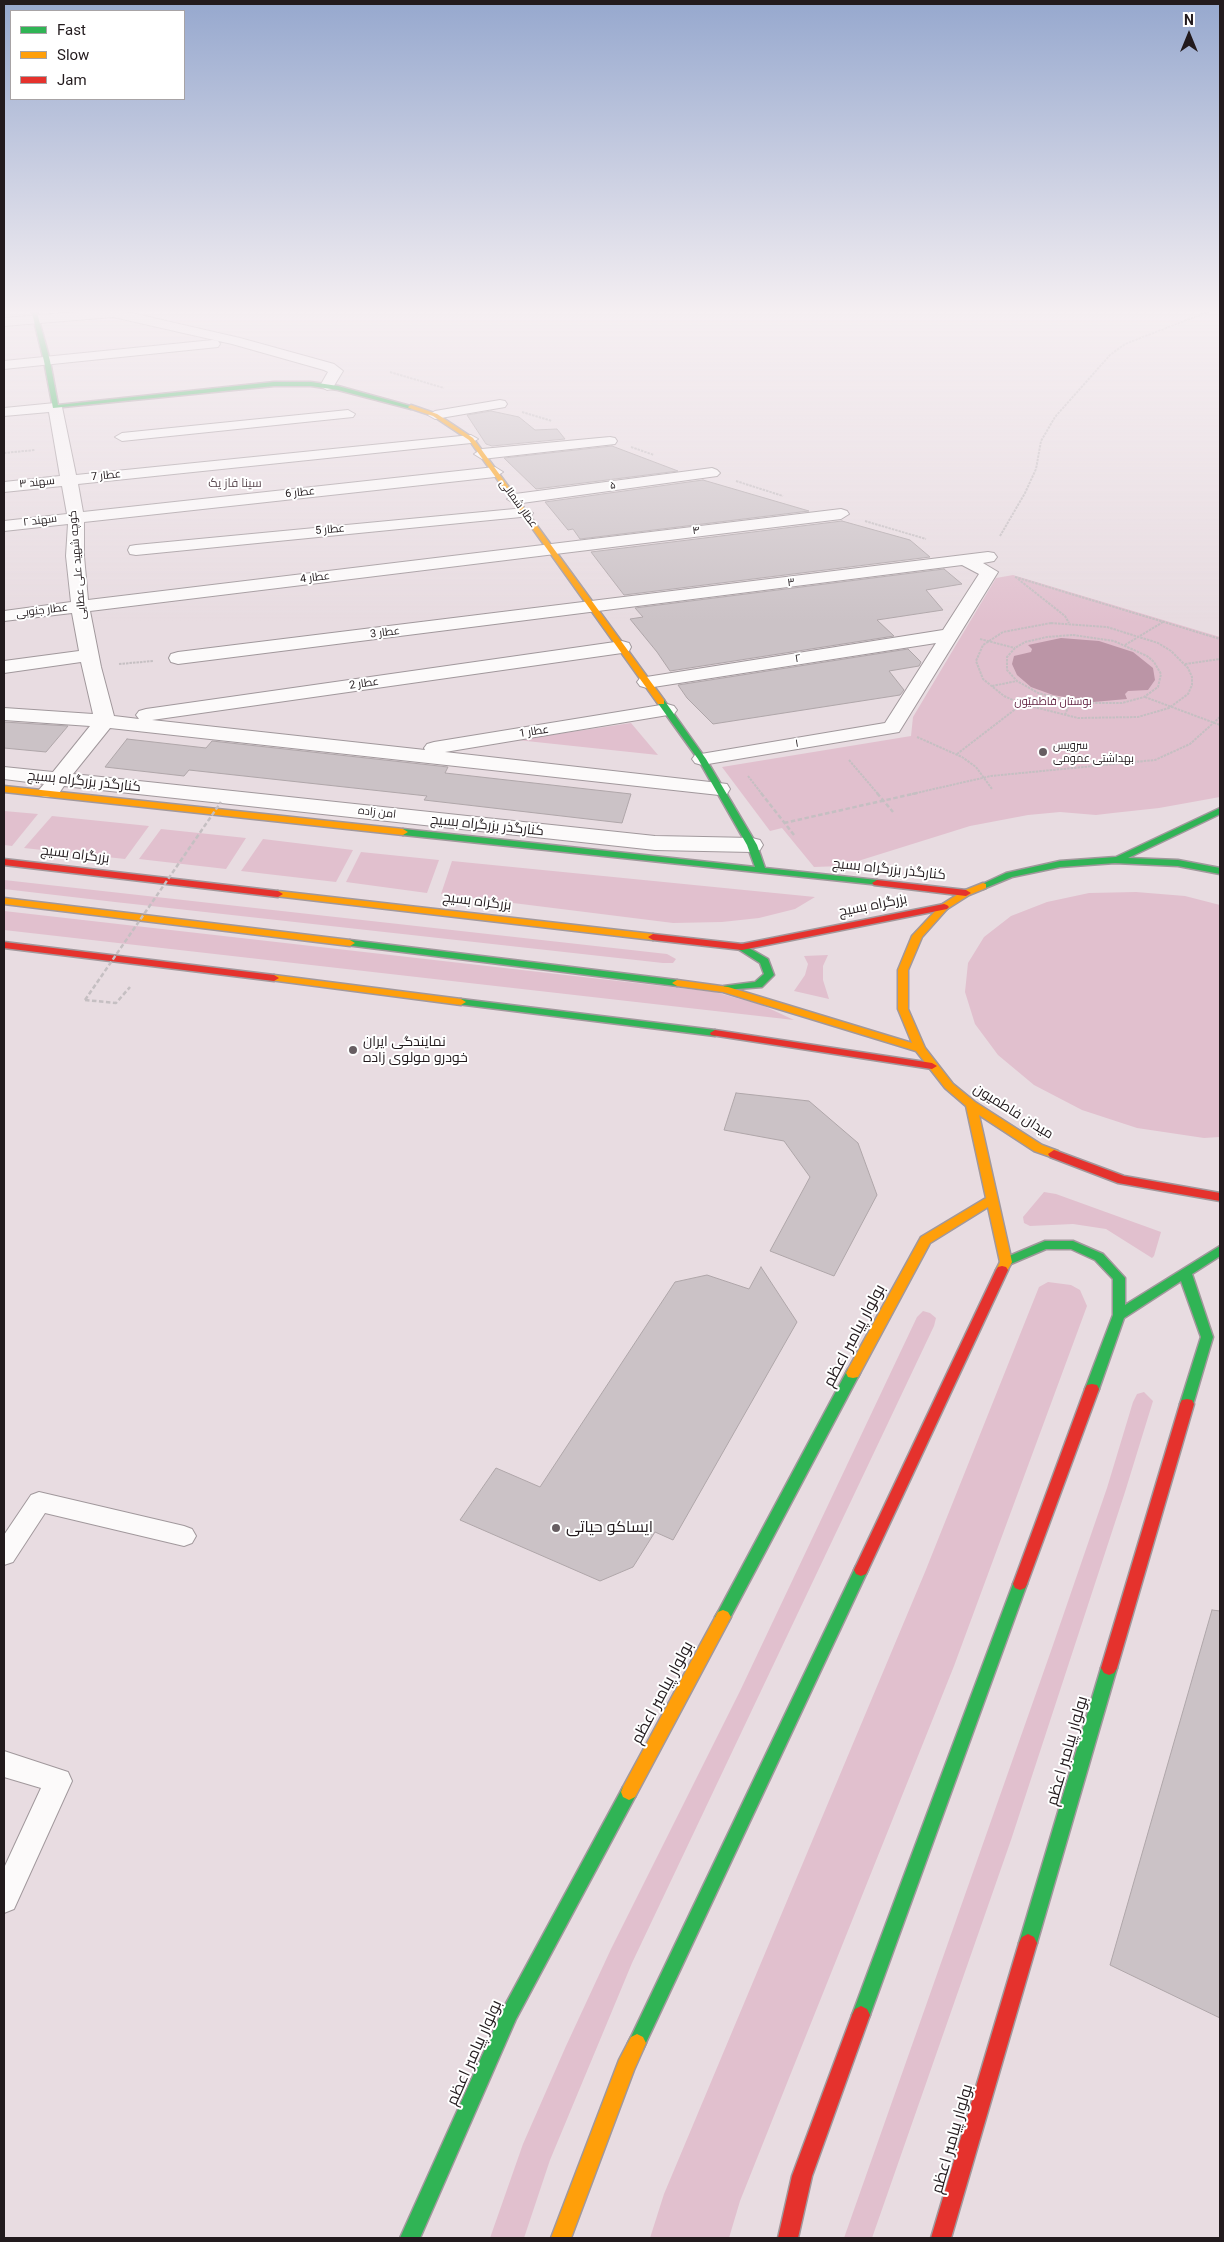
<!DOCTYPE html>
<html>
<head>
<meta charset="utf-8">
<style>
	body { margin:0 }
	#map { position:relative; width:1224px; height:2242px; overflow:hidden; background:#e8dce1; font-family:Roboto,sans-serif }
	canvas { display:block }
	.frame { position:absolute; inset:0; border:5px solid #221a1d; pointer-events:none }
	.legend { position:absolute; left:10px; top:10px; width:175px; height:90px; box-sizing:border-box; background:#fff; border:1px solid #a7a3a5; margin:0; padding:6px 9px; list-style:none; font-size:15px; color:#221a1d }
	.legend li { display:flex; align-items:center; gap:10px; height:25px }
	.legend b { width:25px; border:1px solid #a7a3a5 }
	.north { position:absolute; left:1164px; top:10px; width:50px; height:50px; -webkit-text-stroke:4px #fff; paint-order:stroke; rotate:0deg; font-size:14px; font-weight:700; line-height:20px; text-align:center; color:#221a1d }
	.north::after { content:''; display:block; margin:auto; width:18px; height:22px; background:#221a1d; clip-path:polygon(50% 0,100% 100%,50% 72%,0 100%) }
</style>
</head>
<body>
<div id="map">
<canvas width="1224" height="2242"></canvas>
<div class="frame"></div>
<ul class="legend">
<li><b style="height:6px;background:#30b455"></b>Fast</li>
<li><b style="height:6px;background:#ff9f0a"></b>Slow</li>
<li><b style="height:6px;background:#e5322d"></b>Jam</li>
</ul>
<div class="north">N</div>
</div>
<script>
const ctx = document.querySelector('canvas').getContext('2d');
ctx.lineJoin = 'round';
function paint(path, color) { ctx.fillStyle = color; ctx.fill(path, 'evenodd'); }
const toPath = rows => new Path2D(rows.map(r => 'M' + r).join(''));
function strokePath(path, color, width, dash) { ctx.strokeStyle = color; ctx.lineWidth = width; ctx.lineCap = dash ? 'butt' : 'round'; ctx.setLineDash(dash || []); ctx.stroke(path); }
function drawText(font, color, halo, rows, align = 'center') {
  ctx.font = font + ' Roboto,Cairo,sans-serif'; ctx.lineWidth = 4; ctx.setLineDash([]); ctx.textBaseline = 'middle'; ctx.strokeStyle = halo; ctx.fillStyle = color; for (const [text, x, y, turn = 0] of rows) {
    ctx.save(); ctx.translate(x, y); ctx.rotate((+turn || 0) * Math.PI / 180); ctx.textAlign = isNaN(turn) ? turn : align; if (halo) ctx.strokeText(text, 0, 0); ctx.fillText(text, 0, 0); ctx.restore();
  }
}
const green = toPath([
	[1013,575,1220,637,1220,797,1159,808,1113,813,1096,815,1060,812,1028,815,970,826,842,866,814,867,782,828,770,831,722,767,911,736,913,717,996,578],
	[631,723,658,755,517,740],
	[4,811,38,814,12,846,4,845],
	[52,816,149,826,125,859,24,848],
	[161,829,246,838,226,869,139,859],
	[263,839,353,850,336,882,241,871],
	[361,852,439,860,427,893,346,882],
	[452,861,815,897,795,909,759,918,722,922,673,923,441,894],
	[4,880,667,954,676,959,673,963,663,963,115,902,4,889],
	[1136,892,1185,896,1220,905,1220,1137,1204,1138,1137,1128,1082,1110,1034,1085,998,1055,975,1024,965,992,968,963,984,937,1011,916,1047,902,1089,893],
	[4,911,715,992,762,1005,794,1020,4,930],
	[828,955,823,966,823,980,829,999,794,991,805,975,808,964,804,956],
	[1044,1192,1056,1194,1161,1232,1154,1256,1152,1258,1106,1229,1073,1224,1030,1226,1024,1223,1023,1217],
	[1048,1282,1071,1285,1080,1290,1087,1306,954,1666,789,2078,740,2201,729,2238,650,2238,664,2194,925,1572,1039,1287],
	[923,1311,930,1313,936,1318,934,1326,632,1963,550,2160,524,2238,490,2238,523,2144,566,2046,611,1949,740,1691,917,1317],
	[1144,1392,1153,1401,1125,1492,1011,1840,872,2238,844,2238,1052,1648,1107,1488,1133,1402,1137,1394]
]);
const water = toPath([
	[1061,638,1099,641,1133,652,1153,668,1155,680,1148,690,1128,691,1125,694,1127,699,1093,702,1053,695,1031,687,1017,675,1012,664,1014,656,1031,652,1032,649,1028,645]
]);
const building = toPath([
	[491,411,519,417,535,430,557,429,565,439,492,446,486,444,467,415,491,411],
	[612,446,678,471,536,489,504,458,612,446],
	[703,480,809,511,580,539,573,529,568,530,545,502,703,480],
	[842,521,910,540,930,557,624,595,591,552,842,521],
	[944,569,962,584,926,590,943,610,877,620,894,636,670,671,657,652,630,619,643,617,635,608,944,569],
	[908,649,921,662,919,666,889,671,904,690,900,695,713,724,687,698,678,685,908,649],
	[4,722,68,726,46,752,4,748,4,722],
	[127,739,206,748,212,741,448,767,445,773,631,794,622,823,424,800,427,796,189,770,184,776,105,767,127,739],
	[736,1093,809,1101,858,1143,877,1195,834,1276,770,1251,810,1177,784,1141,724,1130,736,1093],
	[761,1267,797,1322,673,1540,655,1532,633,1567,600,1581,460,1520,496,1468,540,1487,675,1282,707,1275,749,1289,761,1267],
	[1212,1610,1220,1611,1220,2018,1110,1965,1212,1610]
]);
const pathFar1 = toPath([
	[390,372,444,388],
	[522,412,552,421],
	[631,447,654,455],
	[4,453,35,450],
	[736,481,783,496],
	[865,521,926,539],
	[1000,536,1025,493,1036,469,1041,441,1055,417,1110,355,1125,344,1215,309],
	[1015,577,1220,639],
	[1018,579,1065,616,1069,623],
	[1051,623,1107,627,1158,643,1171,651,1188,668,1192,677,1192,685,1188,694,1169,708,1138,717,1078,718,1022,704,1004,696,983,679,976,661,983,645,1003,632,1051,623],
	[1073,635,1114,641,1147,656,1154,662,1161,674,1158,687,1144,697,1122,703,1079,703,1038,693,1017,681,1007,670,1007,657,1015,648,1025,642,1047,637,1073,635],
	[980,639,1015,648],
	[1125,645,1163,622],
	[119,664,153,661],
	[1185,664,1220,659],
	[992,686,1017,681],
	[1145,697,1220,725],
	[1065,715,1070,702],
	[917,737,962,757,976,767,992,789],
	[957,754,1022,704],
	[849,760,878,794],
	[748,776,762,794],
	[912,794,991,776,1155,760,1190,744,1220,717]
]);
const path = toPath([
	[761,793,794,835],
	[877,793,893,812],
	[784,823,917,793],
	[85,1000,116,1003,130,987]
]);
const lane = toPath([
	[39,1492,184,1526,192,1529,196,1536,192,1543,184,1546,45,1513,13,1562,4,1565,4,1535,31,1495,39,1492],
	[4,1751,68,1772,72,1781,14,1909,4,1913,4,1868,41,1788,4,1777,4,1751]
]);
const street = toPath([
	[114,309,240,338,334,364,343,371,332,389,327,390,320,386,328,372,324,370,232,344,113,317,4,326,4,318,114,309],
	[213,340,218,341,220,344,218,347,4,369,4,361,213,340],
	[500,400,505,401,507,404,505,407,435,419,428,415,435,411,500,400],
	[55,403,62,407,76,475,471,435,478,439,471,443,78,484,83,512,495,467,503,472,495,477,84,522,84,556,88,600,841,509,847,511,849,514,841,519,90,611,101,667,114,716,139,719,136,715,139,711,146,709,622,641,629,643,631,647,629,651,622,653,152,720,425,750,424,748,427,744,434,742,667,704,674,706,677,710,674,714,445,752,719,783,727,784,730,789,727,794,719,795,110,728,73,774,655,836,752,838,760,840,763,845,760,850,752,852,655,850,64,786,57,796,49,797,41,796,38,791,44,784,4,779,4,767,53,772,90,726,4,720,4,708,93,714,81,662,4,673,4,661,79,651,72,613,4,621,4,611,71,602,66,556,68,524,4,531,4,521,67,514,62,486,4,492,4,482,60,476,49,412,4,416,4,408,55,403],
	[348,410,355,414,353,417,122,441,115,437,122,433,348,410],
	[610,437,615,438,617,441,615,444,482,459,474,454,482,449,610,437],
	[712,468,717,470,720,473,717,476,515,504,507,499,515,494,712,468],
	[525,508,533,513,531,516,136,555,130,554,128,550,130,546,136,545,525,508],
	[988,552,994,553,997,557,994,561,983,563,998,572,899,732,702,765,695,763,692,759,695,755,885,723,936,643,647,688,640,686,637,682,640,678,943,630,979,574,962,565,178,664,171,662,169,658,171,654,178,652,988,552]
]);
const fast = toPath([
	[31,309,36,309,50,361,58,405,274,382,311,382,338,386,414,407,411,409,338,390,311,386,274,386,53,408,44,361,31,309],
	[658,700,664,700,706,759,757,845,765,868,877,880,882,883,880,885,403,835,398,832,403,829,755,867,747,845,698,759,657,702,658,700],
	[1220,808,1220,814,1128,858,1178,860,1220,868,1220,874,1178,866,1115,863,1060,867,1012,877,983,889,978,886,1006,873,1060,861,1116,857,1220,808],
	[350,940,677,980,682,983,677,986,346,945,345,943,350,940],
	[742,944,768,959,774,975,762,987,724,990,723,988,724,986,755,982,764,974,760,963,738,949,737,947,742,944],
	[461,999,715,1030,720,1033,715,1036,457,1004,456,1002,457,1000,461,999],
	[1045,1241,1073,1241,1103,1254,1125,1278,1125,1305,1220,1246,1220,1256,1192,1274,1213,1337,1192,1408,1187,1409,1182,1408,1180,1404,1201,1337,1181,1281,1124,1318,1099,1389,1097,1393,1092,1394,1087,1393,1085,1389,1113,1315,1113,1279,1095,1260,1071,1249,1046,1249,1006,1266,1002,1265,1000,1262,1002,1259,1045,1241],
	[853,1368,858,1369,860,1373,728,1622,723,1624,718,1622,715,1617,718,1612,848,1369,853,1368],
	[861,1564,866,1566,868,1570,643,2049,637,2052,631,2049,628,2043,631,2037,856,1566,861,1564],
	[1020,1578,1025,1580,1027,1584,870,2015,867,2021,861,2024,855,2021,852,2015,1013,1584,1015,1580,1020,1578],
	[1109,1661,1114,1663,1117,1668,1037,1943,1034,1949,1028,1952,1022,1949,1019,1943,1101,1668,1104,1663,1109,1661],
	[629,1784,635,1787,637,1792,635,1797,516,2019,420,2238,400,2238,504,2007,623,1787,629,1784]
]);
const slow = toPath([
	[411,405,437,414,473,438,664,700,664,704,658,704,469,440,433,416,409,408,408,407,411,405],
	[4,786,403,829,408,832,403,835,4,792,4,786],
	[983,883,986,884,986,888,969,895,947,909,922,937,908,970,908,1009,925,1048,953,1084,975,1102,1042,1145,1058,1151,1060,1154,1054,1158,1034,1151,979,1115,1012,1262,1006,1273,998,1273,996,1270,1000,1262,988,1207,930,1243,858,1377,853,1378,848,1377,846,1373,921,1237,986,1198,966,1106,945,1088,916,1051,723,992,677,986,672,983,677,980,728,987,912,1043,898,1009,898,970,912,936,941,905,963,891,983,883],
	[278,891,653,934,658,937,653,940,275,896,275,892,278,891],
	[4,898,350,940,355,943,350,946,4,904,4,898],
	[274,975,461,999,466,1002,461,1005,270,980,269,978,274,975],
	[723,1610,728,1612,731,1617,635,1797,629,1800,623,1797,621,1792,623,1787,718,1612,723,1610],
	[637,2034,643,2037,646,2043,634,2070,571,2238,551,2238,619,2060,631,2037,637,2034]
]);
const jam = toPath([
	[4,859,278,891,283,894,278,897,4,865,4,859],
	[877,880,966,890,971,893,966,896,874,885,872,883,877,880],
	[944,904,947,905,949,907,947,909,742,950,653,940,648,937,653,934,742,944,944,904],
	[4,942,274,975,279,978,274,981,4,948,4,942],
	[715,1030,932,1063,937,1066,932,1069,711,1035,710,1033,715,1030],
	[1054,1150,1124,1176,1220,1193,1220,1201,1118,1183,1050,1157,1048,1154,1054,1150],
	[1002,1266,1006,1267,1008,1270,868,1570,866,1574,861,1576,856,1574,854,1570,996,1270,998,1267,1002,1266],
	[1092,1384,1097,1385,1099,1389,1027,1584,1025,1588,1020,1590,1015,1588,1013,1584,1085,1389,1087,1385,1092,1384],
	[1187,1399,1192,1400,1194,1404,1117,1668,1114,1673,1109,1675,1104,1673,1101,1668,1180,1404,1182,1400,1187,1399],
	[1028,1934,1034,1937,1037,1943,951,2238,931,2238,1019,1943,1022,1937,1028,1934],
	[861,2006,867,2009,870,2015,812,2176,798,2238,778,2238,792,2176,852,2015,855,2009,861,2006]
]);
const pathBridge = toPath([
	[85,1000,221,802]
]);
const markers = [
	[1043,752,5,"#675e62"],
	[353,1050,5,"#675e62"],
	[556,1528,5,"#675e62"]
];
const farStreetnames = [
	["عطار 7",106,476,-6],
	["سهند ۳",37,483,-6],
	["۵",613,486,-7],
	["عطار 6",300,493,-6],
	["عطار شمالی",518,504,54],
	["سهند ۲",40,521,-7],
	["عطار 5",330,530,-5],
	["۴",696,531,-7],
	["کوچه شهید علی عطایی",78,565,-95],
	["عطار 4",315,578,-7],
	["۳",791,583,-7],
	["عطار جنوبی",42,611,-7],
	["عطار 3",385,633,-7],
	["۲",798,659,-9],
	["عطار 2",364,684,-8],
	["عطار 1",534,732,-9],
	["۱",797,744,-9],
	["امن زاده",377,813,6]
];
const farParknames = [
	["بوستان فاطمیّون",1053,702]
];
const farPoinames = [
	["سرویس",1053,746],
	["بهداشتی عمومی",1053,759]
];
const farNeighbourhoodnames = [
	["سینا فاز یک",235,484]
];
const streetNames = [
	["کنارگذر بزرگراه بسیج",84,782,6],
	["کنارگذر بزرگراه بسیج",487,826,6],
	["بزرگراه بسیج",75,855,7],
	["کنارگذر بزرگراه بسیج",889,870,6],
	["بزرگراه بسیج",477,902,7],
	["بزرگراه بسیج",873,906,-11],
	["میدان فاطمیون",1013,1112,32]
];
const poiNames = [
	["نمایندگی ایران",363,1042],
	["خودرو مولوی زاده",363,1058]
];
const nearStreetnames = [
	["بولوار پیامبر اعظم",855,1336,-62],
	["بولوار پیامبر اعظم",663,1693,-62],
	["بولوار پیامبر اعظم",1068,1751,-74],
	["بولوار پیامبر اعظم",475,2053,-66],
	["بولوار پیامبر اعظم",953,2139,-74]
];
const nearPoinames = [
	["ایساکو حیاتی",566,1528]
];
paint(green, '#e1c0ce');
paint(water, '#bb95a6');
paint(building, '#cbc2c6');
strokePath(building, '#afa6a9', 1);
strokePath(lane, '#a1989c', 2);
strokePath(street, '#a1989c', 2);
strokePath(fast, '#a1989c', 3);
strokePath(slow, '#a1989c', 3);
strokePath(jam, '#a1989c', 3);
strokePath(pathFar1, '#c5bfc2', 2, [2.5, 1]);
strokePath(path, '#c5bfc2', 2.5, [4.5, 2.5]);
paint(lane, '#fcfafa');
paint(street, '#fcfafa');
paint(fast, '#30b455');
paint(slow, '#ff9f0a');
paint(jam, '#e5322d');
strokePath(pathBridge, '#c5bfc2', 2.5, [4.5, 2.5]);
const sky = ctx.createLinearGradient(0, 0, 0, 623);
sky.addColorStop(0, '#96a8ce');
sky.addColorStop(0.5, '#f5eff2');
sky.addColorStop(1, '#f5eff200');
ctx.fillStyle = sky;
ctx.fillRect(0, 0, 1224, 623);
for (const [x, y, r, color] of markers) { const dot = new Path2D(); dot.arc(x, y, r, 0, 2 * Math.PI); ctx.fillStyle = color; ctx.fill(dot); strokePath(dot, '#fff', 2); }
drawText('11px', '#221a1d', '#fff', farStreetnames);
drawText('11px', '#642544', '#fff', farParknames);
drawText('11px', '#221a1d', '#fff', farPoinames, 'left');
drawText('12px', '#5b4950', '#fff', farNeighbourhoodnames);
drawText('14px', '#221a1d', '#fff', streetNames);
drawText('14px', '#221a1d', '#fff', poiNames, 'left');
drawText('16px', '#221a1d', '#fff', nearStreetnames);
drawText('16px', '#221a1d', '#fff', nearPoinames, 'left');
</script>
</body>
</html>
